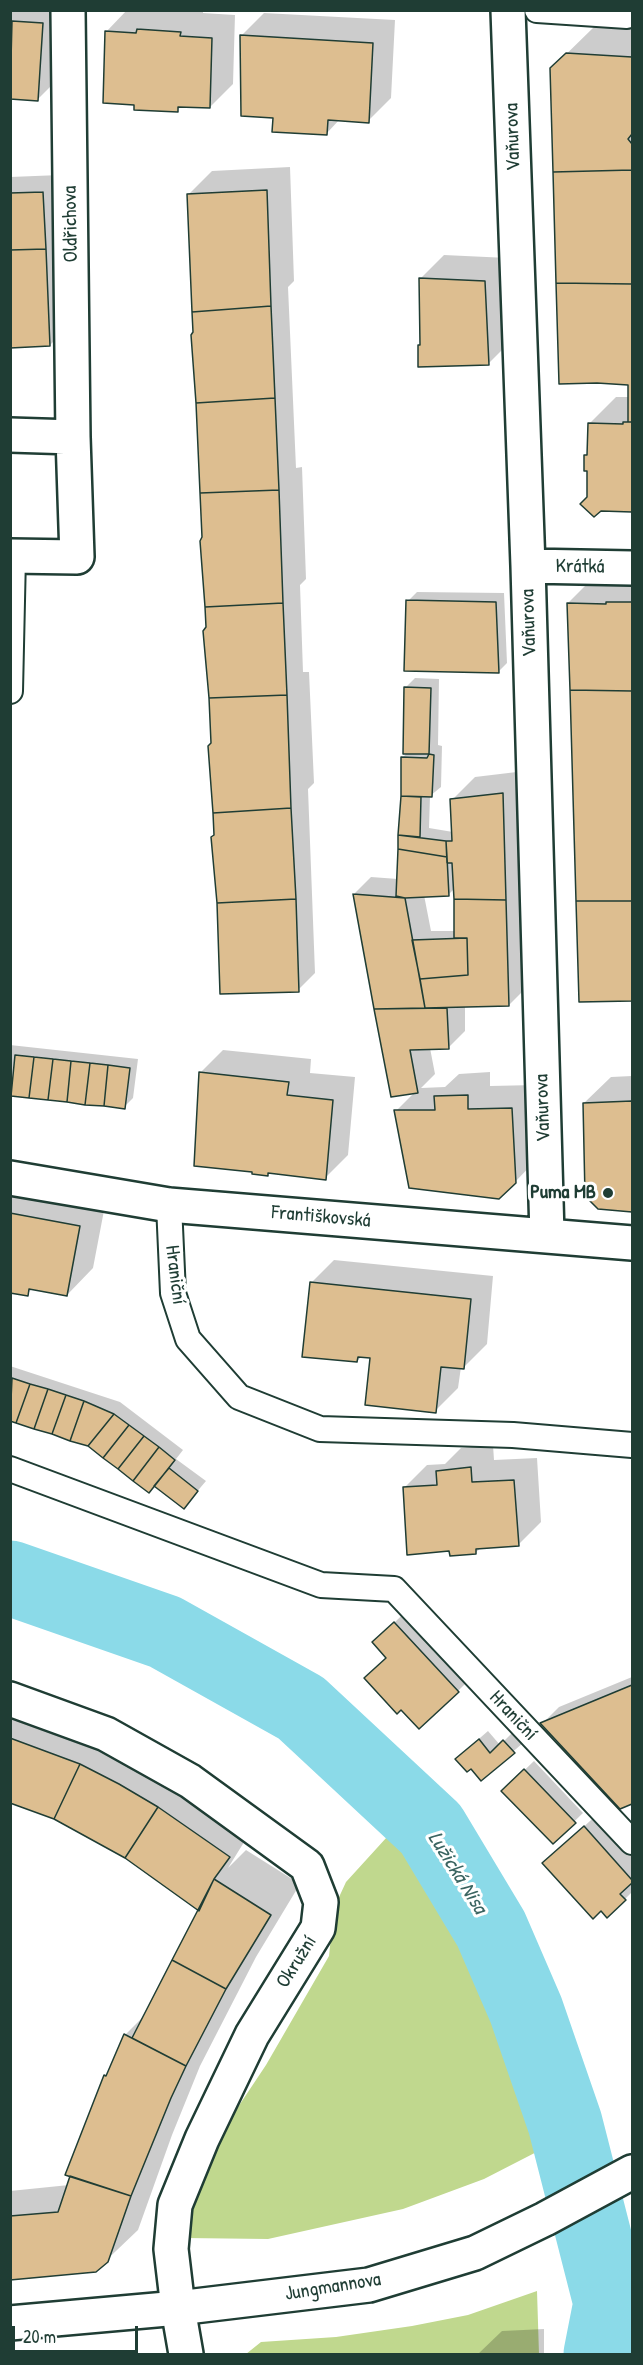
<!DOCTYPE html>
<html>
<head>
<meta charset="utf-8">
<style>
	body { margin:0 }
	#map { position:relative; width:643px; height:2365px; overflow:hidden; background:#fff; font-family:"Patrick Hand",sans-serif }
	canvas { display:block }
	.frame { position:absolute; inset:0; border:12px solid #1f3d34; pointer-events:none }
	.scale { position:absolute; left:12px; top:2326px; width:126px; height:27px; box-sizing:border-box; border:3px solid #1f3d34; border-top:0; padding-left:8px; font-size:18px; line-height:21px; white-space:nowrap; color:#1f3d34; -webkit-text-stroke:4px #fff; paint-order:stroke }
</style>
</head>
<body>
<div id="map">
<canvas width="643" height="2365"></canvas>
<div class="frame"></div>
<div class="scale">20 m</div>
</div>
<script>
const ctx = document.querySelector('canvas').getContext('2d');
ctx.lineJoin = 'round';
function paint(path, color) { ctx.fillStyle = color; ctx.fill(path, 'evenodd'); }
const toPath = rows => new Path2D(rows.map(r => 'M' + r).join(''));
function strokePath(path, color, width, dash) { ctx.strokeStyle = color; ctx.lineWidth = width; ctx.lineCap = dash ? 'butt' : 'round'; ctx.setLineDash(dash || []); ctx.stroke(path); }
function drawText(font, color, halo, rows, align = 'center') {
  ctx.font = font + ' "Patrick Hand",sans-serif'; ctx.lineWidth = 6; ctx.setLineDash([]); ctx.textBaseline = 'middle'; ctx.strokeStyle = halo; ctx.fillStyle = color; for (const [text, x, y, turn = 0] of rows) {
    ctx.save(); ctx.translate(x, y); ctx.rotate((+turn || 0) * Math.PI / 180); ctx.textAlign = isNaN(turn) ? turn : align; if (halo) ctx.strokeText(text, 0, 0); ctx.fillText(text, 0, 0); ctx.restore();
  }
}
const green = toPath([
	[397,1826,472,1929,527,2037,556,2142,484,2179,403,2209,268,2239,185,2238,200,2164,266,2065,329,1956,334,1908,346,1882],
	[537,2291,539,2354,246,2354,261,2342,336,2337,412,2326,468,2315]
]);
const shadow = toPath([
	[10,10,68,10,65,72,38,99,10,97],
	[127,10,203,10,203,13,235,15,233,84,210,107,182,106,177,110,106,32],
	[264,13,395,20,391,98,368,121,340,119,327,133,275,116,241,36],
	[594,27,632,29,632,510,600,509,588,497,588,470,585,456,589,452,589,424,616,397,629,397,630,384,598,383,551,69],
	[290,167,294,281,288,287,296,468,302,467,306,579,300,585,303,672,309,672,314,783,308,789,315,973,298,990,216,835,188,195,212,171],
	[60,175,67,328,50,345,10,347,10,177],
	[444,255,508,258,511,341,488,364,419,345,422,343,421,278],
	[591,580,632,580,632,999,581,1000,568,603],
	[417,592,504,593,507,663,498,672,408,601],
	[415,678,439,679,438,745,442,746,441,787,430,796,429,828,453,832,452,800,475,777,525,771,532,982,509,1005,465,1006,465,1031,448,1048,430,1048,435,1074,421,1088,445,1087,459,1074,490,1072,490,1086,535,1085,538,1158,515,1182,396,1111,415,1092,392,1095,354,894,371,877,398,879,403,757,408,752,406,687],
	[454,889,456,931,431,931,424,895,449,894],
	[10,1045,138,1059,133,1098,124,1107,10,1094],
	[223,1050,311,1059,310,1073,355,1077,348,1155,325,1178,269,1172,267,1174,254,1171,200,1073],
	[632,1076,632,1211,599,1208,584,1103,611,1077],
	[10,1182,106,1200,93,1268,67,1295,33,1288,27,1294,10,1291],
	[334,1260,493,1276,487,1344,464,1367,461,1367,458,1388,435,1411,372,1357,362,1356,357,1361,311,1283],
	[10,1366,120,1402,183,1450,176,1459,206,1481,184,1507,155,1485,89,1445,10,1419],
	[493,1445,494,1460,537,1458,541,1522,518,1545,481,1548,475,1553,451,1550,404,1488,427,1465,445,1464,461,1448],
	[418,1600,481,1668,458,1691,387,1657,374,1642],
	[632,1677,632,1802,620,1807,542,1724,559,1707],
	[10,1699,175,1790,246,1839,228,1868,246,1850,300,1884,256,1957,200,2066,172,2135,138,2230,95,2271,10,2279,10,2191,69,2185,125,2035,146,2014,200,1910,126,1856,54,1818,10,1801],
	[488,1731,500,1745,513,1732,523,1743,481,1779,471,1766,466,1750],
	[534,1761,583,1813,553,1842,503,1791],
	[602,1810,632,1844,632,1892,625,1899,544,1863],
	[544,2329,544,2354,478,2354,502,2331]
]);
const river = toPath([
	[10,1578,165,1632,301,1708,431,1829,491,1929,526,2010,565,2123,611,2303,601,2354]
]);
const building = toPath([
	[12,21,43,23,38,101,10,99,12,21],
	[137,29,181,32,180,36,212,38,210,108,178,107,178,112,134,110,134,105,103,103,105,31,136,33,137,29],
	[240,35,373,43,369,123,328,120,327,135,272,132,273,118,241,116,240,35],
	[566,53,632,57,632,134,628,139,632,144,632,170,553,172,550,68,566,53],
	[632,170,632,284,556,283,553,172,632,170],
	[267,190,271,306,192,312,187,194,267,190],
	[43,192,46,249,10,250,10,193,43,192],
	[46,249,50,346,10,348,10,250,46,249],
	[419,278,485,281,489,365,418,367,418,345,420,345,419,278],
	[556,283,632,284,632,422,628,422,628,385,597,383,559,384,556,283],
	[271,306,275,398,196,403,191,335,193,332,192,312,271,306],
	[275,398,279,490,200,493,196,403,275,398],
	[623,422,632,422,632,512,601,511,594,517,580,504,587,497,587,471,584,471,584,455,587,455,588,423,623,424,623,422],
	[279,490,283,603,205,607,200,541,202,537,200,493,279,490],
	[406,600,496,602,499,673,404,671,406,600],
	[606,602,632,602,632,691,570,690,567,603,606,604,606,602],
	[283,603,287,695,209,698,203,631,206,627,205,607,283,603],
	[404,687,431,688,429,754,403,754,404,687],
	[570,690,632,691,632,901,576,901,570,690],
	[287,695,291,808,213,813,208,746,211,743,209,698,287,695],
	[429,754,434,755,432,797,401,796,401,757,427,758,429,754],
	[503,793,506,900,454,899,452,863,447,863,446,841,452,841,450,799,503,793],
	[401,796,421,797,420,837,398,835,401,796],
	[291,808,296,899,217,903,211,837,214,835,213,813,291,808],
	[398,835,446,841,447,857,398,849,398,835],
	[398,849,447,857,449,896,405,898,396,896,398,849],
	[353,894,405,898,425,1008,374,1009,353,894],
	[296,899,299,992,220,994,217,903,296,899],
	[454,899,506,900,509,1006,425,1008,420,979,468,975,467,938,454,938,454,899],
	[576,901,632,901,632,1001,579,1002,576,901],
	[467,938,468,975,420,979,412,940,467,938],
	[447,1008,449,1049,410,1050,418,1093,391,1097,374,1009,447,1008],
	[15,1055,34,1057,29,1098,11,1096,15,1055],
	[34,1057,53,1059,48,1100,29,1098,34,1057],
	[53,1059,71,1061,67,1102,48,1100,53,1059],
	[71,1061,90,1063,85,1105,67,1102,71,1061],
	[90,1063,108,1065,104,1106,85,1105,90,1063],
	[108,1065,130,1068,125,1109,104,1106,108,1065],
	[199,1072,289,1082,287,1095,333,1100,326,1180,268,1173,268,1176,252,1174,252,1172,194,1166,199,1072],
	[468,1095,468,1109,512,1108,516,1183,499,1199,409,1188,394,1110,435,1110,434,1096,468,1095],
	[632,1101,632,1212,598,1209,585,1196,583,1103,632,1101],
	[10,1213,80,1226,67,1296,29,1289,28,1296,10,1293,10,1213],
	[310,1282,471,1299,464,1369,441,1367,436,1413,365,1405,370,1358,358,1357,357,1362,302,1357,310,1282],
	[12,1378,30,1384,16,1423,10,1421,12,1378],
	[30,1384,48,1389,34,1429,16,1423,30,1384],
	[48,1389,66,1395,52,1434,34,1429,48,1389],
	[66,1395,84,1401,70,1441,52,1434,66,1395],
	[84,1401,114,1414,88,1446,70,1441,84,1401],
	[114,1414,129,1425,103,1458,88,1446,114,1414],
	[129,1425,144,1436,118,1469,103,1458,129,1425],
	[144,1436,159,1447,133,1481,118,1469,144,1436],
	[159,1447,175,1460,149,1493,133,1481,159,1447],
	[471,1467,472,1482,514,1480,519,1546,476,1549,476,1554,450,1556,449,1551,407,1555,403,1487,437,1485,436,1471,471,1467],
	[169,1468,198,1491,184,1509,154,1486,169,1468],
	[394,1622,459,1692,419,1729,401,1710,397,1714,364,1678,386,1658,372,1642,394,1622],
	[632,1685,632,1804,620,1809,540,1723,632,1685],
	[10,1738,80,1764,54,1819,10,1803,10,1738],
	[479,1739,490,1753,503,1740,515,1753,481,1781,471,1769,467,1772,455,1759,479,1739],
	[80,1764,119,1784,158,1807,125,1858,54,1819,80,1764],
	[524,1769,576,1823,553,1844,501,1791,524,1769],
	[158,1807,230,1857,214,1879,199,1911,125,1858,158,1807],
	[584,1826,632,1880,632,1883,620,1894,626,1900,607,1918,601,1911,593,1919,542,1863,584,1826],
	[214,1879,271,1915,226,1989,172,1960,214,1879],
	[172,1960,226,1989,186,2066,132,2038,172,1960],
	[124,2034,186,2066,171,2098,131,2196,65,2175,104,2075,106,2076,124,2034],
	[70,2176,131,2196,108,2262,96,2272,10,2280,10,2216,58,2212,70,2176]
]);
const lane = toPath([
	[537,10,627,16],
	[10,691,13,556],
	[169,1205,173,1293,188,1339,239,1397,320,1429,513,1435,632,1445],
	[10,1469,321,1585,394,1589,632,1842]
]);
const street = toPath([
	[508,10,528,566,547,1235],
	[10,435,73,437],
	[10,556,77,557,73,437,68,10],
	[528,566,632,568],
	[10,1178,169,1205,632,1243],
	[10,1699,106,1734,190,1781,307,1866,321,1902,318,1928,252,2035,202,2139,175,2205,171,2249,178,2308,186,2354]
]);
const secondary = toPath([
	[10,2323,178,2308,369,2285,475,2253,545,2219,632,2172]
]);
const markers = [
	[608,1193,6,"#1f3d34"]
];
const streetNames = [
	["Vaňurova",513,137,-92],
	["Oldřichova",71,224,-91],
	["Krátká",580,567,1],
	["Vaňurova",529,623,-92],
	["Vaňurova",543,1108,-92],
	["Františkovská",321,1217,5],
	["Hraniční",175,1275,83],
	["Hraniční",513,1716,47],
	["Okružní",297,1962,-58],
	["Jungmannova",333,2287,-9]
];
const poiNames = [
	["Puma MB",596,1193]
];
const waterNames = [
	["Lužická Nisa",457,1873,58]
];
paint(green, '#c0d88e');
paint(shadow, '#0003');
strokePath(river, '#8bdae8', 75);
paint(building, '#ddbe90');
strokePath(building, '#1f3d34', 1.5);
strokePath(lane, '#1f3d34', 28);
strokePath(street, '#1f3d34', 38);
strokePath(secondary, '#1f3d34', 38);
strokePath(lane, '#fff', 24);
strokePath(street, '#fff', 33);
strokePath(secondary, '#fff', 33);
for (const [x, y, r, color] of markers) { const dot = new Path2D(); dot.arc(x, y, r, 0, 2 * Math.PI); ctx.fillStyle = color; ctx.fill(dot); strokePath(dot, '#fff', 2); }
drawText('20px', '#1f3d34', '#fff', streetNames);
drawText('bold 20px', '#1f3d34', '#fff', poiNames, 'right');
drawText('italic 21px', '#3a6461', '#fff', waterNames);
</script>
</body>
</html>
